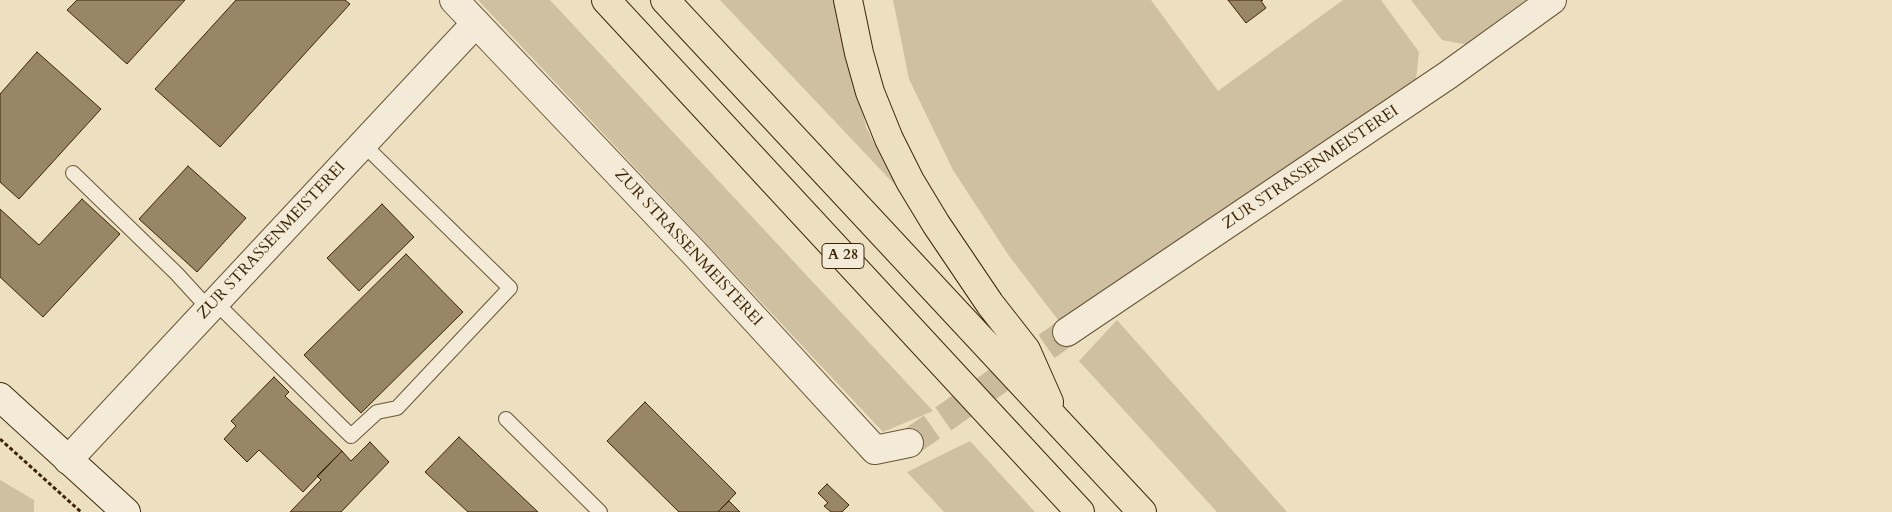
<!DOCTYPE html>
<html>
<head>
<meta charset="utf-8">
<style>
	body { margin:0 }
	canvas { display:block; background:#ece0c1 }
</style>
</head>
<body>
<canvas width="1892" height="512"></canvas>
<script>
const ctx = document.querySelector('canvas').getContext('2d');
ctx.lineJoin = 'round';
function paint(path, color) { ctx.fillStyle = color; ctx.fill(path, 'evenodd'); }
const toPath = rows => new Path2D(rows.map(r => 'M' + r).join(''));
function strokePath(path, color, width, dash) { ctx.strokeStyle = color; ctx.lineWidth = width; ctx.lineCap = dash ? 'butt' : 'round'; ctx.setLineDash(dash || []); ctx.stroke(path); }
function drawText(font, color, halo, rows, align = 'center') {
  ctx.font = font + ' Cardo,serif'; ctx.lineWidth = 4; ctx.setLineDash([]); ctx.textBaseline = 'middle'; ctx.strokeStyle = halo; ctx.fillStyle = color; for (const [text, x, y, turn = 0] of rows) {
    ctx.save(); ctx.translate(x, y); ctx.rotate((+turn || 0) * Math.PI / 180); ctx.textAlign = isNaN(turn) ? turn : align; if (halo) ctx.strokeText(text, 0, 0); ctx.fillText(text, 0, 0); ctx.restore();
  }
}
const green = toPath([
	[478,0,550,0,933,411,883,432],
	[720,0,837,0,866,127,895,185],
	[893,0,1151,0,1218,91,1343,0,1381,0,1419,52,1416,80,1394,97,1062,325,1009,256,953,170,909,79],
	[1411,0,1532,0,1469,45,1442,40],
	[1117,320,1287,512,1217,512,1079,361],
	[970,441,1035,512,944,512,907,472],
	[0,480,34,500,34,512,0,512]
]);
const building = toPath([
	[77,0,185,0,127,64,67,10,77,0],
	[236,0,345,0,350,4,220,147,155,89,236,0],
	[1228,0,1263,0,1261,1,1266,8,1246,23,1228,0],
	[37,52,101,109,19,199,0,182,0,94,37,52],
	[188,166,246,218,197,272,139,219,188,166],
	[82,199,120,234,43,317,0,277,0,209,39,245,82,199],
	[382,204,414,237,359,291,327,258,382,204],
	[406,254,463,312,361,413,304,355,406,254],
	[274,377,289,392,285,396,342,451,303,492,259,450,247,462,224,439,236,426,231,421,274,377],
	[645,402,736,493,718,512,679,512,607,441,645,402],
	[459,437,538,512,468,512,425,472,459,437],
	[370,442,389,462,341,512,290,512,321,480,317,476,342,451,351,461,370,442],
	[827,484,849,505,842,512,831,512,824,506,828,503,818,493,827,484],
	[729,501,740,512,718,512,729,501]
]);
const streetTunnel = toPath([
	[909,443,1067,332]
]);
const path = toPath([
	[0,439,81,512]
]);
const lane = toPath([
	[73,173,177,274,209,309],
	[215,302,351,436,377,412,397,408,510,288,363,144],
	[506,419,600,512]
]);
const street = toPath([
	[454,0,696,255,875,450,909,443],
	[1067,332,1448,75,1552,0],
	[68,460,476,23]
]);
const secondary = toPath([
	[0,397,126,512]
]);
const highway = toPath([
	[606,0,1080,512],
	[665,0,1142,512],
	[848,0,859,53,870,92,889,139,910,181,936,224,990,304,1026,350,1049,402]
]);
const shields = [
	[843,256,42]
];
const shieldNames = [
	["A 28",843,256]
];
const streetNames = [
	["ZUR STRASSENMEISTEREI",1311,168,-34],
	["ZUR STRASSENMEISTEREI",272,241,-47],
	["ZUR STRASSENMEISTEREI",688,248,47]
];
paint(green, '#cec0a1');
paint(building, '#988667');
strokePath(building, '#3e2506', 1);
strokePath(streetTunnel, '#c9bb9c', 28, [28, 14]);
strokePath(lane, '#6a5435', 16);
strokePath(street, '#6a5435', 30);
strokePath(secondary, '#3e2506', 30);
strokePath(highway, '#3e2506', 30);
strokePath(path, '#3e2506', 3, [4, 2.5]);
strokePath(lane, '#f3ebd7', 14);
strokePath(street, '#f3ebd7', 28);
strokePath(secondary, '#f3ebd7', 28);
strokePath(highway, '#ece0c1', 28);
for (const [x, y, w] of shields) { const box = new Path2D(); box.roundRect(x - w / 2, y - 12.5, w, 25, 4); ctx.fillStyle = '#f3ebd7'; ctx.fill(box); strokePath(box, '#3e2506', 1); }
drawText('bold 15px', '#3e2506', null, shieldNames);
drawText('16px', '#3e2506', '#f3ebd7', streetNames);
</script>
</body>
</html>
